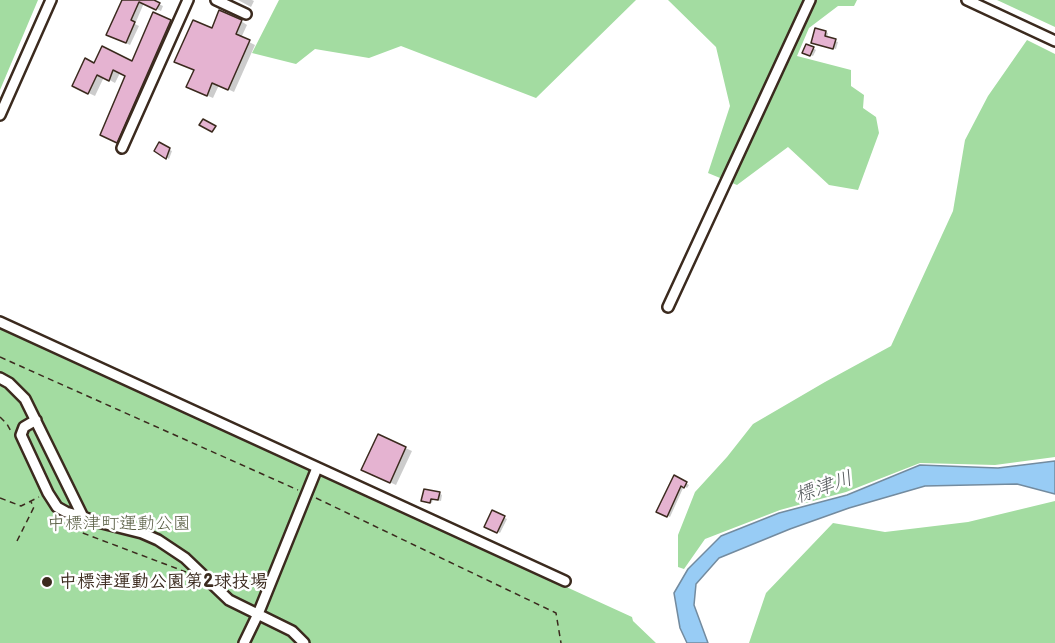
<!DOCTYPE html>
<html>
<head>
<meta charset="utf-8">
<style>
	body { margin:0 }
	canvas { display:block; background:#fff }
</style>
</head>
<body>
<canvas width="1055" height="643"></canvas>
<script>
const ctx = document.querySelector('canvas').getContext('2d');
ctx.lineJoin = 'round';
function paint(path, color) { ctx.fillStyle = color; ctx.fill(path, 'evenodd'); }
const toPath = rows => new Path2D(rows.map(r => 'M' + r).join(''));
function strokePath(path, color, width, dash) { ctx.strokeStyle = color; ctx.lineWidth = width; ctx.lineCap = dash ? 'butt' : 'round'; ctx.setLineDash(dash || []); ctx.stroke(path); }
function drawText(font, color, halo, rows, align = 'center') {
  ctx.font = font + ' "Balsamiq Sans","Klee One",sans-serif'; ctx.lineWidth = 5; ctx.setLineDash([]); ctx.textBaseline = 'middle'; ctx.strokeStyle = halo; ctx.fillStyle = color; for (const [text, x, y, turn = 0] of rows) {
    ctx.save(); ctx.translate(x, y); ctx.rotate((+turn || 0) * Math.PI / 180); ctx.textAlign = isNaN(turn) ? turn : align; if (halo) ctx.strokeText(text, 0, 0); ctx.fillText(text, 0, 0); ctx.restore();
  }
}
const green = toPath([
	[0,0,38,0,0,90],
	[279,0,636,0,536,98,401,46,369,58,315,49,296,64,252,53],
	[668,0,857,0,854,6,838,6,809,28,797,56,851,70,851,86,864,95,863,108,876,117,879,133,858,190,829,185,788,147,737,185,708,173,730,106,716,47],
	[997,0,1055,0,1055,27],
	[1027,40,1055,54,1055,457,995,465,920,463,846,492,780,510,705,539,684,569,678,567,678,535,695,492,727,457,753,424,825,382,891,346,953,211,965,140,988,96],
	[0,328,632,617,633,621,656,643,0,643],
	[1055,501,1055,643,749,643,766,593,833,523,885,532,968,522]
]);
const water = toPath([
	[1055,461,1055,494,1017,484,925,486,849,508,790,529,719,558,696,584,694,605,708,643,687,643,680,628,674,593,688,569,721,536,779,513,847,495,920,465,998,468,1055,461]
]);
const shadow = toPath([
	[124,0,150,0,163,6,161,11,144,3,135,24,139,26,130,45,112,37],
	[238,0,252,0,254,1,251,7],
	[154,14,177,25,124,145,108,138,127,76,120,73,115,83,104,77,95,96,80,89,95,65,133,63],
	[241,21,247,25,241,38,255,45,234,92,219,85,213,98,194,90,212,30],
	[826,32,828,33,827,38,838,42,836,49,815,44],
	[813,48,816,50,813,56,807,54],
	[159,144,172,151,169,159,156,150],
	[379,436,412,451,396,485,370,473],
	[675,477,689,485,687,488,684,486,670,517,658,511],
	[439,493,442,495,441,501,433,499,432,503,423,501],
	[492,512,507,519,500,533,486,526]
]);
const building = toPath([
	[122,0,154,0,160,3,156,10,139,2,131,20,135,22,126,43,106,35,122,0],
	[219,10,242,20,236,34,250,40,228,90,212,83,207,96,186,87,194,70,174,62,193,20,212,28,219,10],
	[153,12,171,20,117,143,100,135,125,76,113,70,109,81,97,75,88,94,72,86,85,58,94,63,102,46,132,61,153,12],
	[815,28,826,31,825,36,836,39,833,49,811,43,815,28],
	[806,44,814,47,810,56,802,53,806,44],
	[203,119,216,126,212,132,199,125,203,119],
	[159,142,170,148,166,159,154,151,159,142],
	[378,434,406,447,390,483,361,470,378,434],
	[674,475,687,482,684,488,681,486,667,517,656,512,674,475],
	[424,489,440,492,438,500,431,499,430,503,421,501,424,489],
	[492,510,505,516,497,533,484,527,492,510]
]);
const path = toPath([
	[0,357,298,490],
	[0,417,7,424,12,433],
	[0,498,21,506,39,497],
	[316,498,556,613,561,643],
	[56,517,67,526,80,532,186,572],
	[17,541,34,507,31,502]
]);
const minor = toPath([
	[216,0,246,14],
	[967,0,1055,41],
	[0,115,51,0],
	[122,148,188,0],
	[668,307,810,0],
	[0,322,565,581],
	[0,378,9,383,25,399,83,517,94,521,142,533,158,540,185,558,229,600,292,631,304,643],
	[36,420,24,427,21,435,48,493,57,507,66,512,83,517],
	[244,643,258,614,317,468]
]);
const markers = [
	[47,582,6,"#3b2a1e"]
];
const parkNames = [
	["中標津町運動公園",119,524]
];
const poiNames = [
	["中標津運動公園第2球技場",59,582]
];
const waterNames = [
	["標津川",824,488,-19]
];
paint(green, '#a3dca1');
paint(water, '#98ccf5');
strokePath(water, '#738b9f', 1.5);
paint(shadow, '#0003');
paint(building, '#e5b3d1');
strokePath(building, '#3b2a1e', 1.5);
strokePath(minor, '#3b2a1e', 14);
strokePath(path, '#3b2a1e', 1.5, [6, 4.5]);
strokePath(minor, '#fff', 9);
for (const [x, y, r, color] of markers) { const dot = new Path2D(); dot.arc(x, y, r, 0, 2 * Math.PI); ctx.fillStyle = color; ctx.fill(dot); strokePath(dot, '#fff', 2); }
drawText('18px', '#5a5f45', '#fff', parkNames);
drawText('bold 18px', '#3b2a1e', '#fff', poiNames, 'left');
drawText('italic 20px', '#575b5e', '#fff', waterNames);
</script>
</body>
</html>
